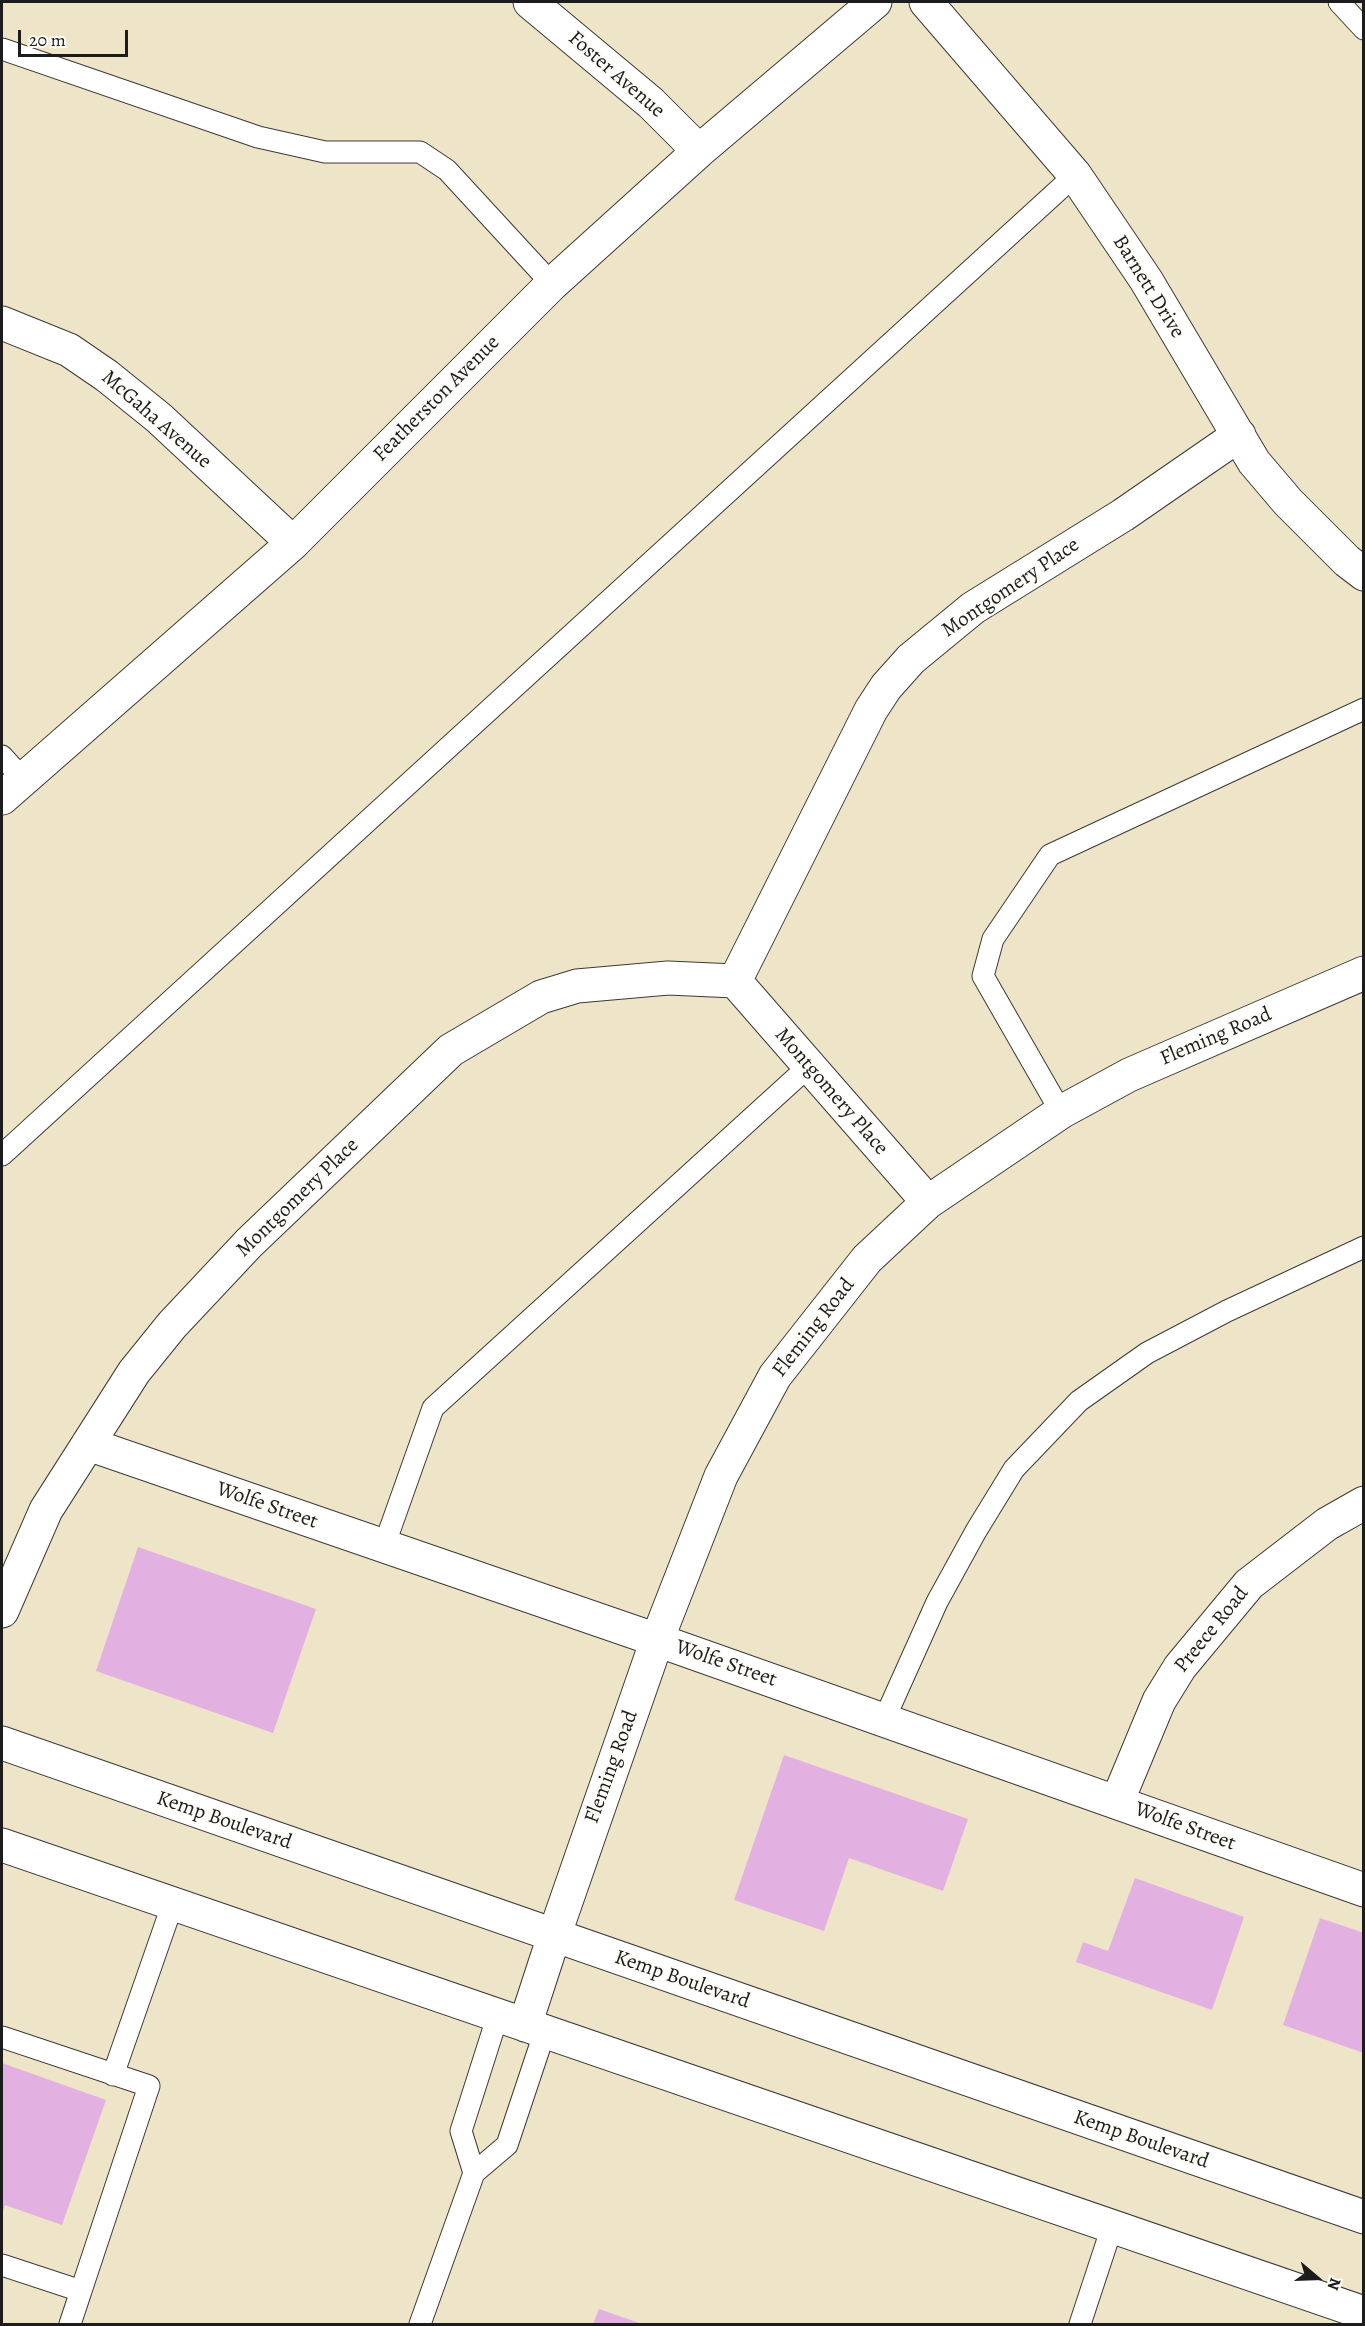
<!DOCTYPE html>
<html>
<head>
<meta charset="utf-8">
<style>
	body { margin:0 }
	#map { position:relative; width:1365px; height:2326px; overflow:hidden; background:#eee5c8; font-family:Alegreya,serif }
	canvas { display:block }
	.frame { position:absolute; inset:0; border:3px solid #1c1c1c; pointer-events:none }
	.north { position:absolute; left:1287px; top:2248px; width:60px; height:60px; -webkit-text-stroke:4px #fdfcf7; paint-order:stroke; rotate:109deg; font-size:16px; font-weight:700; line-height:24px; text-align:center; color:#1c1c1c }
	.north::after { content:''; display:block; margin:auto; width:21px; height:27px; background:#1c1c1c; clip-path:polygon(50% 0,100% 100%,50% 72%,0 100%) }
	.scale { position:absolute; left:18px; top:30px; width:110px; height:27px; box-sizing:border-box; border:3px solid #1c1c1c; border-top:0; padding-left:8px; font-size:18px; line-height:21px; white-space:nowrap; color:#1c1c1c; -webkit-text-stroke:4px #fdfcf7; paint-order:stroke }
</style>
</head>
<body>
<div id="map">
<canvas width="1365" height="2326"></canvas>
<div class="frame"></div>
<div class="north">N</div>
<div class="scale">20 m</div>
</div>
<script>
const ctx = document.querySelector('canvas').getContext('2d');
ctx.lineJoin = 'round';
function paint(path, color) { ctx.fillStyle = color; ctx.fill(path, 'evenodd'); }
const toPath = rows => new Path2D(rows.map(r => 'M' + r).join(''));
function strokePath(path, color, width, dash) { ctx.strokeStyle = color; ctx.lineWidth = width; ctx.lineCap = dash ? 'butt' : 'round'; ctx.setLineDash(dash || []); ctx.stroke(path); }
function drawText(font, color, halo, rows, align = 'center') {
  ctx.font = font + ' Alegreya,serif'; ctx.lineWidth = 4.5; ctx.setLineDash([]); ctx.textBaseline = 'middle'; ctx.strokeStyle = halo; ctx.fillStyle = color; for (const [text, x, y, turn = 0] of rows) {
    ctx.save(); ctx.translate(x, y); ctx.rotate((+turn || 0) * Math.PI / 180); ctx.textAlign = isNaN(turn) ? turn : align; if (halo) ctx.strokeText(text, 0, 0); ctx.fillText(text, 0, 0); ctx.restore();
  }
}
const building = toPath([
	[138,1547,316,1609,273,1733,96,1671],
	[784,1755,968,1819,943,1891,849,1858,824,1931,734,1900],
	[1135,1878,1244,1917,1212,2010,1076,1962,1083,1942,1108,1951],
	[1320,1918,1364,1933,1364,2053,1283,2025],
	[2,2063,106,2100,62,2225,5,2205,2,2214],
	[599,2309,642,2324,593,2324]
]);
const service = toPath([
	[1339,2,1364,29],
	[2,49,258,137,325,152,420,152,447,170,552,284],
	[2,756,23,779],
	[1061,1112,983,976,993,939,1050,855,1364,709],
	[2,1155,1075,175],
	[384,1546,433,1408,809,1066],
	[884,1720,937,1602,976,1531,1014,1469,1079,1401,1147,1353,1227,1311,1364,1247],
	[2,2037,149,2086,81,2291],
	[113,2075,173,1903],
	[474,2173,461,2131,498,2015],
	[2,2265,81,2291,70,2324],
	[420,2324,474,2173,507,2145,545,2031],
	[1080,2324,1112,2227]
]);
const minor = toPath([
	[530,2,651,103,699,151],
	[926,2,1075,175,1146,280,1254,462,1288,502,1347,561,1364,574],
	[2,323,69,350,107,376,159,418,293,543],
	[2,798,293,543,552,284,699,151,875,2],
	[735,981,928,1202],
	[88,1444,657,1640,1364,1890],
	[2,1611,46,1510,134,1372,172,1325,249,1243,451,1050,541,997,577,986,668,978,735,981,871,710,886,687,911,659,973,608,1123,515,1239,435],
	[1117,1802,1159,1701,1180,1667,1249,1584,1327,1524,1364,1503],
	[554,1936,657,1640,721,1476,775,1376,867,1259,928,1202,1061,1112,1129,1075,1364,973]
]);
const secondary = toPath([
	[2,1743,1364,2217],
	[2,1845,1364,2313],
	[525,2025,554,1936]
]);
const streetNames = [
	["Foster Avenue",616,75,41],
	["Barnett Drive",1148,287,58],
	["Featherston Avenue",437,399,-45],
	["McGaha Avenue",156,420,41],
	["Montgomery Place",1011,588,-34],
	["Fleming Road",1216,1037,-23],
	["Montgomery Place",831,1092,49],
	["Montgomery Place",298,1198,-44],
	["Fleming Road",814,1328,-52],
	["Wolfe Street",267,1506,19],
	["Preece Road",1212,1630,-51],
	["Wolfe Street",726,1664,19],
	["Fleming Road",612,1767,-70],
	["Kemp Boulevard",224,1821,19],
	["Wolfe Street",1185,1827,20],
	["Kemp Boulevard",682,1980,19],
	["Kemp Boulevard",1141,2140,19]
];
paint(building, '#e3b0e2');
strokePath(service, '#3c3a36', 23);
strokePath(minor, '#3c3a36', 35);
strokePath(secondary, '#3c3a36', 35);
strokePath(service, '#fff', 21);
strokePath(minor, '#fff', 33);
strokePath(secondary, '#fff', 33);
drawText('21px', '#1c1c1c', '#fdfcf7', streetNames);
</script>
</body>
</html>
